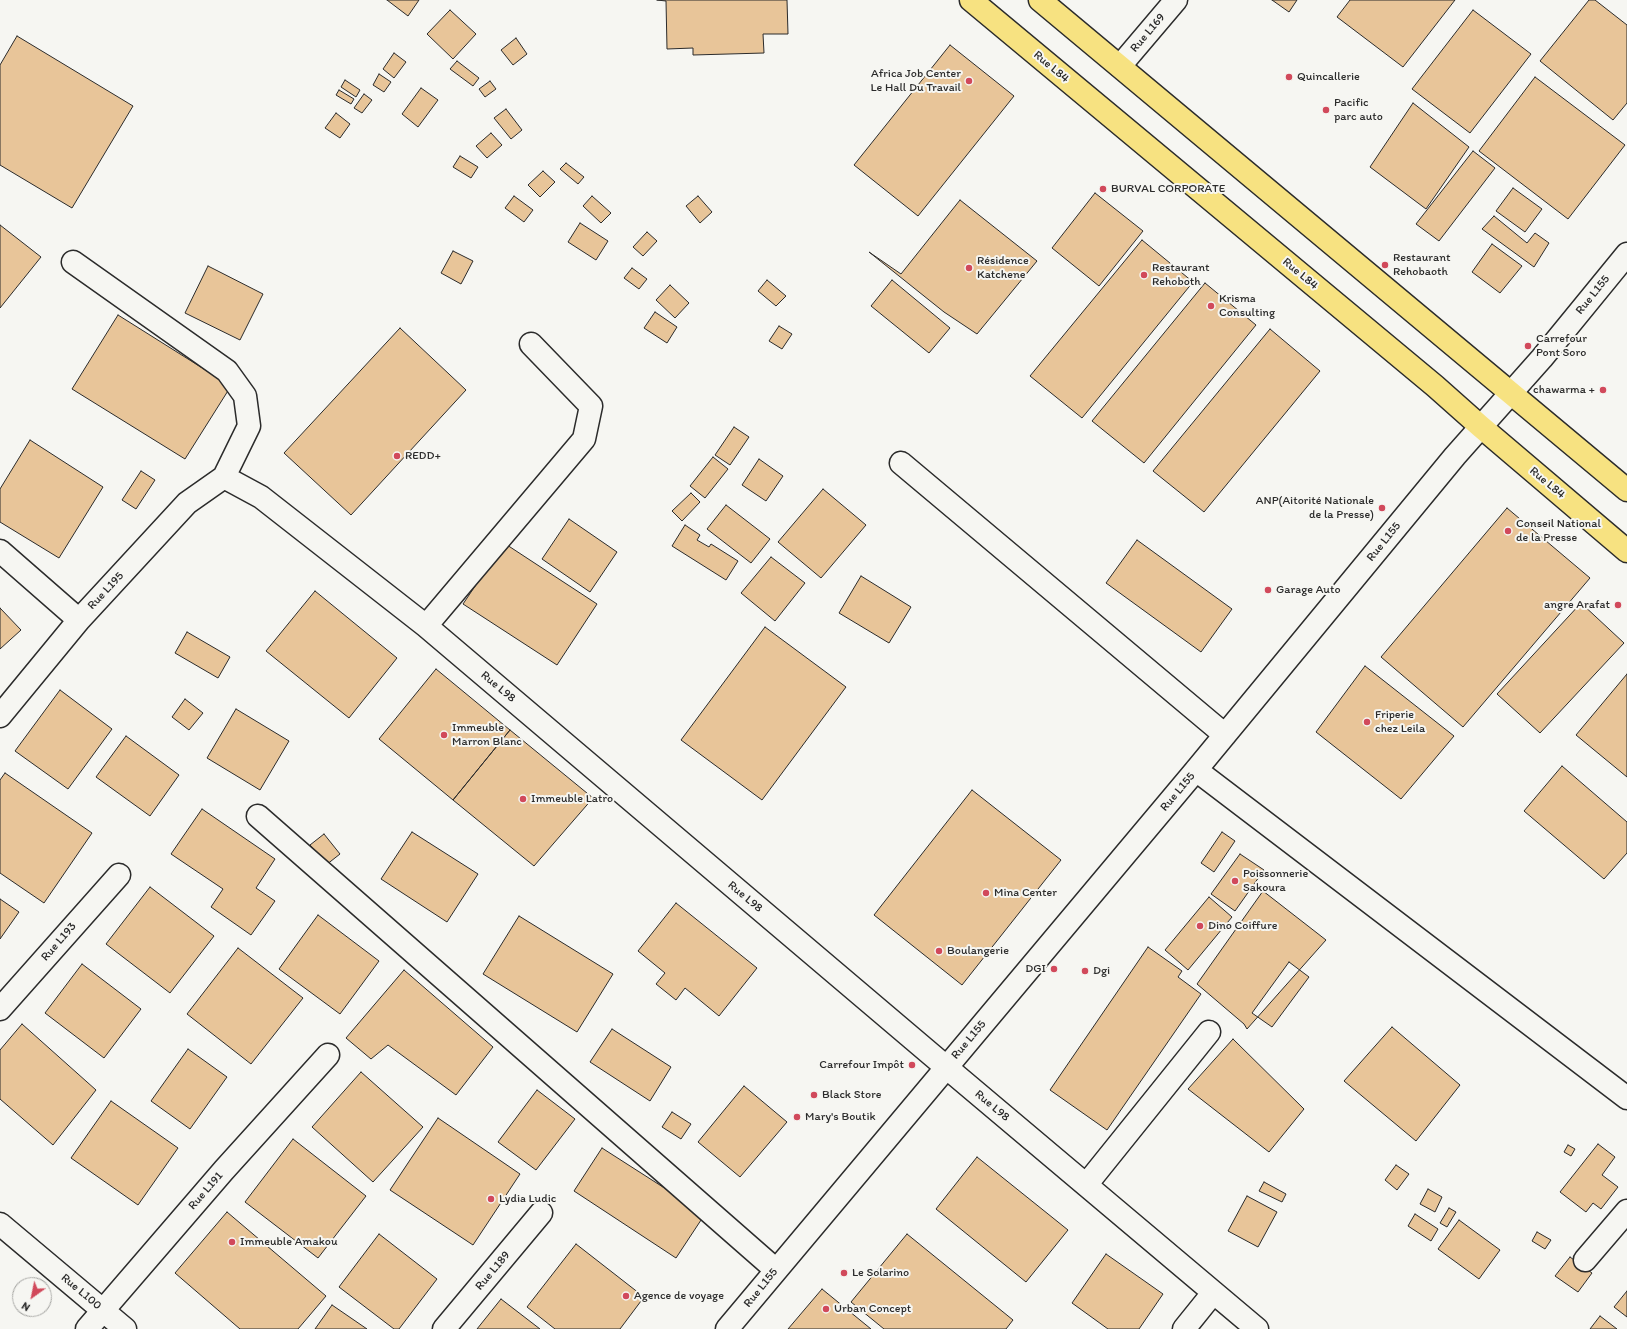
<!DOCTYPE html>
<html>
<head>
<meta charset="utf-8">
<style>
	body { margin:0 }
	#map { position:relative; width:1627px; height:1329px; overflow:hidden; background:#f6f6f2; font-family:Itim,sans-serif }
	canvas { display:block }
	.north { position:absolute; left:12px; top:1277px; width:40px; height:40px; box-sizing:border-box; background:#f6f6f2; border:1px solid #a5a5a2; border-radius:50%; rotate:213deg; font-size:11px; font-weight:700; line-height:16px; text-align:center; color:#2b2b2b }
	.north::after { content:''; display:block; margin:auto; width:14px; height:18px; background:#d1495b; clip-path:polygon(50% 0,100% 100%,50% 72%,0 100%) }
</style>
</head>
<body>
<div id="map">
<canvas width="1627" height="1329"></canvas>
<div class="north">N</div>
</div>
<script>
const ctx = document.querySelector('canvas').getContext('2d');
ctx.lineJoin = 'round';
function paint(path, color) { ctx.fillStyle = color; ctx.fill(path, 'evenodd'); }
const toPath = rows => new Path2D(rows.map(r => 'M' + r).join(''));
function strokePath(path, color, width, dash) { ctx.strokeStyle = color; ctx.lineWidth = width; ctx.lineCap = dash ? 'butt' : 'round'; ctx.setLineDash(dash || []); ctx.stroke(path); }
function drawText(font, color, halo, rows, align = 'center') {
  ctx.font = font + ' Itim,sans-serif'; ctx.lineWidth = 4; ctx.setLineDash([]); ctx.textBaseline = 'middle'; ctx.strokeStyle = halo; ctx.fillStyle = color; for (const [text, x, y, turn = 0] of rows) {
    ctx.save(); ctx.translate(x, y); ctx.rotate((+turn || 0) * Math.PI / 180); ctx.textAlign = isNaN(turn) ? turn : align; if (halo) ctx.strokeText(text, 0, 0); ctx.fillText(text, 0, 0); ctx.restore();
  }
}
const building = toPath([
	[387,0,419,0,408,16,387,0],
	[657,0,787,0,788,34,763,34,764,53,693,55,693,48,667,49,666,1,657,0],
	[1272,0,1297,0,1289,12,1272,0],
	[1350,0,1455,0,1403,67,1337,17,1350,0],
	[1589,0,1595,0,1627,25,1627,103,1613,120,1540,61,1589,0],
	[450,10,476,34,453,59,427,34,450,10],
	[1473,10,1531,54,1470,133,1412,89,1473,10],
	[17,36,133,106,72,208,0,165,0,65,17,36],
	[516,38,527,54,513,65,501,50,516,38],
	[950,45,1014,96,918,216,854,165,950,45],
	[394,53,406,62,394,78,383,69,394,53],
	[457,61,479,78,473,86,450,69,457,61],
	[379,74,391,82,384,92,373,85,379,74],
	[1535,77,1625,145,1568,219,1479,151,1535,77],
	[345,80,360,90,356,97,341,87,345,80],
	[490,81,496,89,485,97,479,89,490,81],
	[421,88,438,100,418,127,402,114,421,88],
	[339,90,354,99,351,104,336,95,339,90],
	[364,94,372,100,362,113,354,108,364,94],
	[1413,103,1469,147,1426,209,1370,167,1413,103],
	[506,109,522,130,511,139,494,118,506,109],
	[336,113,350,124,340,138,325,128,336,113],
	[491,133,502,145,487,158,476,146,491,133],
	[1473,151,1495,168,1439,241,1416,224,1473,151],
	[460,156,478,167,471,178,453,167,460,156],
	[566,163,584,177,578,184,560,169,566,163],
	[543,171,555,182,540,197,528,185,543,171],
	[1513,188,1542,209,1525,232,1496,211,1513,188],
	[1095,193,1143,231,1099,286,1052,248,1095,193],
	[514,196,533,210,524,222,505,208,514,196],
	[592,196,611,213,601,223,583,206,592,196],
	[698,196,712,212,700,223,686,206,698,196],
	[960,200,1037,261,977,334,944,312,869,252,901,274,960,200],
	[1494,216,1527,243,1535,233,1549,243,1534,267,1482,229,1494,216],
	[580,223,608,241,596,260,568,242,580,223],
	[0,225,41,257,0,308,0,225],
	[647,232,657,241,643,256,633,247,647,232],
	[1142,240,1193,282,1082,418,1030,376,1142,240],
	[1492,244,1522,266,1500,293,1472,272,1492,244],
	[453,251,473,261,461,284,441,273,453,251],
	[208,266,263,294,240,340,185,313,208,266],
	[632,268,647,279,639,289,624,278,632,268],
	[767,280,786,296,776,306,758,291,767,280],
	[892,280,950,328,929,353,871,306,892,280],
	[1205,283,1256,325,1144,463,1092,421,1205,283],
	[670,285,689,303,675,318,656,300,670,285],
	[655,312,677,327,667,343,644,328,655,312],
	[118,315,231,386,185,459,72,389,118,315],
	[779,326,792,334,782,349,769,341,779,326],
	[400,328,466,390,351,515,284,453,400,328],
	[1270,329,1320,371,1204,512,1153,471,1270,329],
	[734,427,749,437,730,465,715,455,734,427],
	[30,440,103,487,59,558,0,522,0,489,30,440],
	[713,457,728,469,705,498,690,486,713,457],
	[759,459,783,476,766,501,742,485,759,459],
	[141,471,155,480,136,509,122,500,141,471],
	[823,489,866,525,821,578,778,542,823,489],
	[691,493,700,502,682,521,672,511,691,493],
	[726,505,770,539,751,563,707,529,726,505],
	[1507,508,1590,578,1463,727,1381,657,1507,508],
	[569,519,617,552,590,592,542,559,569,519],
	[685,525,700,535,697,540,709,547,711,544,738,561,726,580,672,546,685,525],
	[1137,540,1232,609,1201,652,1106,583,1137,540],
	[504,543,597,604,557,665,463,604,504,543],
	[771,557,805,583,775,621,741,593,771,557],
	[861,576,911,607,889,643,839,613,861,576],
	[315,591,397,658,349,718,266,651,315,591],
	[1581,603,1624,643,1540,733,1497,694,1581,603],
	[0,608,21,630,0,649,0,608],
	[765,627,846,687,762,800,681,740,765,627],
	[187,632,230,657,218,678,175,653,187,632],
	[1365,666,1454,736,1401,799,1316,732,1365,666],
	[436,669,510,730,453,800,379,739,436,669],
	[1627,674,1627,777,1576,735,1627,674],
	[60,690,112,729,68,789,15,751,60,690],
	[185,699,203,713,189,730,172,717,185,699],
	[236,709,289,741,260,790,207,758,236,709],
	[510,730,593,798,534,866,453,800,510,730],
	[126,736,179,775,150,816,96,777,126,736],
	[1562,766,1627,822,1627,853,1604,879,1524,811,1562,766],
	[5,773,92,833,44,903,0,873,0,780,5,773],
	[972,790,1061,860,962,985,874,915,972,790],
	[202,809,275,859,256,888,275,901,251,935,211,907,223,889,171,854,202,809],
	[412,832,478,874,447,922,381,879,412,832],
	[1222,832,1235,841,1214,872,1201,863,1222,832],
	[324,834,340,854,326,865,310,845,324,834],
	[1240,854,1264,870,1235,911,1211,894,1240,854],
	[150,887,214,936,170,993,106,944,150,887],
	[1263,891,1326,940,1247,1029,1244,1024,1197,984,1263,891],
	[1209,897,1232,917,1188,970,1165,950,1209,897],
	[0,899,19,912,0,939,0,899],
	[676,903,757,968,719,1016,685,988,676,1000,656,984,665,973,638,951,676,903],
	[318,915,379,961,340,1014,279,969,318,915],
	[519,916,613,974,577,1032,483,974,519,916],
	[1148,947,1182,971,1178,977,1201,994,1107,1130,1050,1090,1148,947],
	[238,948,303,998,251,1064,187,1014,238,948],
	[1289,962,1309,977,1272,1027,1252,1013,1289,962],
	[82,964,141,1009,104,1058,45,1013,82,964],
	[404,970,493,1047,456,1095,388,1045,371,1059,346,1038,404,970],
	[22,1024,96,1090,53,1145,0,1099,0,1050,22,1024],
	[1392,1027,1460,1085,1416,1141,1344,1081,1392,1027],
	[612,1029,671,1067,650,1101,590,1062,612,1029],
	[1233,1039,1304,1109,1269,1152,1188,1089,1233,1039],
	[188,1049,227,1077,190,1129,151,1101,188,1049],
	[361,1072,423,1127,373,1182,312,1127,361,1072],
	[744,1086,787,1122,740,1177,698,1142,744,1086],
	[537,1090,575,1119,536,1170,498,1142,537,1090],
	[111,1101,178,1148,138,1205,71,1158,111,1101],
	[672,1112,691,1124,681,1139,662,1127,672,1112],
	[438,1118,520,1174,473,1245,390,1190,438,1118],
	[293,1139,366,1196,318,1258,245,1202,293,1139],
	[1598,1144,1615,1157,1602,1175,1618,1187,1601,1209,1593,1203,1586,1212,1560,1192,1598,1144],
	[1568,1145,1575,1149,1571,1156,1564,1152,1568,1145],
	[602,1148,705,1214,676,1258,574,1191,602,1148],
	[977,1157,1068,1230,1026,1282,936,1209,977,1157],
	[1396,1165,1409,1174,1397,1190,1385,1180,1396,1165],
	[1264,1182,1286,1194,1282,1202,1259,1191,1264,1182],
	[1428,1189,1442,1197,1435,1212,1420,1204,1428,1189],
	[1247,1196,1277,1212,1258,1247,1228,1231,1247,1196],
	[1449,1208,1456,1212,1447,1227,1440,1223,1449,1208],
	[227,1212,326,1296,298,1329,240,1329,175,1273,227,1212],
	[1415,1214,1438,1229,1431,1241,1408,1226,1415,1214],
	[1459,1220,1500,1250,1479,1279,1438,1249,1459,1220],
	[1537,1232,1551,1240,1545,1249,1532,1241,1537,1232],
	[379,1234,437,1279,399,1329,394,1329,339,1287,379,1234],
	[907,1234,1013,1320,1006,1329,884,1329,851,1302,907,1234],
	[576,1244,644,1297,620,1329,555,1329,527,1307,576,1244],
	[1106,1254,1163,1294,1139,1329,1108,1329,1072,1303,1106,1254],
	[1570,1257,1592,1273,1578,1292,1555,1276,1570,1257],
	[822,1289,871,1329,788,1329,822,1289],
	[1627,1291,1627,1317,1614,1307,1627,1291],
	[501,1299,540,1329,477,1329,501,1299],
	[332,1305,367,1329,315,1329,332,1305],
	[1600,1316,1617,1329,1590,1329,1600,1316]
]);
const minor = toPath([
	[1120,66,1176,0],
	[901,463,1225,735],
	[224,477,261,497,426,626,946,1067,1257,1329],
	[0,551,79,620],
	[426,626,584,439,591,406,531,344],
	[0,716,79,620,187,503,224,477,249,426,245,396,227,371,73,262],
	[1196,770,1627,1098],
	[258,816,776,1270],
	[0,1009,119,875],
	[1086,1185,1209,1032],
	[0,1224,125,1329],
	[1585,1260,1627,1211],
	[87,1329,224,1170,328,1055],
	[444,1329,541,1213],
	[727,1329,1196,770,1455,456,1542,358,1627,254],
	[1184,1329,1213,1293]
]);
const major = toPath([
	[971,0,1435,386,1480,426,1627,551],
	[1040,0,1627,490]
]);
const markers = [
	[1289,77,4,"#d1495b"],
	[969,81,4,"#d1495b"],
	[1326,110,4,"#d1495b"],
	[1103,189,4,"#d1495b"],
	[1385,265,4,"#d1495b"],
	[969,268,4,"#d1495b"],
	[1144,275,4,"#d1495b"],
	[1211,306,4,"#d1495b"],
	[1528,346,4,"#d1495b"],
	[1603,390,4,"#d1495b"],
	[397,456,4,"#d1495b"],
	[1382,508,4,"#d1495b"],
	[1508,531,4,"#d1495b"],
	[1268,590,4,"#d1495b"],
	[1618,605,4,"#d1495b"],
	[1367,722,4,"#d1495b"],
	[444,735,4,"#d1495b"],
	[523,799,4,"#d1495b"],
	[1235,881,4,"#d1495b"],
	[986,893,4,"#d1495b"],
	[1200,926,4,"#d1495b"],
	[939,951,4,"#d1495b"],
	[1054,969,4,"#d1495b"],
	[1085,971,4,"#d1495b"],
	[912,1065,4,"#d1495b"],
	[814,1095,4,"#d1495b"],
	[797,1117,4,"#d1495b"],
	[491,1199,4,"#d1495b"],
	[232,1242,4,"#d1495b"],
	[844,1273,4,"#d1495b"],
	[626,1296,4,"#d1495b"],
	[826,1309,4,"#d1495b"]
];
const streetNames = [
	["Rue L169",1148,33,-50],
	["Rue L84",1051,67,40],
	["Rue L84",1300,274,40],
	["Rue L155",1593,295,-51],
	["Rue L84",1547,483,40],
	["Rue L155",1384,542,-51],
	["Rue L195",106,591,-47],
	["Rue L98",498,687,40],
	["Rue L155",1178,792,-50],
	["Rue L98",745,897,40],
	["Rue L193",59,942,-49],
	["Rue L155",969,1040,-50],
	["Rue L98",992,1106,40],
	["Rue L191",206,1191,-49],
	["Rue L189",493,1271,-50],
	["Rue L155",761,1288,-51],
	["Rue L100",81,1292,40]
];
const poiNames = [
	["Africa Job Center",961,74,"right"],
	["Le Hall Du Travail",961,88,"right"],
	["Quincallerie",1297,77],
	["Pacific",1334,103],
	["parc auto",1334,117],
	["BURVAL CORPORATE",1111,189],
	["Restaurant",1393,258],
	["Rehobaoth",1393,272],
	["Résidence",977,261],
	["Katchene",977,275],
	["Restaurant",1152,268],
	["Rehoboth",1152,282],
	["Krisma",1219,299],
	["Consulting",1219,313],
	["Carrefour",1536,339],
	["Pont Soro",1536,353],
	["chawarma +",1595,390,"right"],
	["REDD+",405,456],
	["ANP(Aitorité Nationale",1374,501,"right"],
	["de la Presse)",1374,515,"right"],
	["Conseil National",1516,524],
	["de la Presse",1516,538],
	["Garage Auto",1276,590],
	["angre Arafat",1610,605,"right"],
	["Friperie",1375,715],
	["chez Leila",1375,729],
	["Immeuble",452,728],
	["Marron Blanc",452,742],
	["Immeuble Latro",531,799],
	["Poissonnerie",1243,874],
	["Sakoura",1243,888],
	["Mina Center",994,893],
	["Dino Coiffure",1208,926],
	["Boulangerie",947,951],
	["DGI",1046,969,"right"],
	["Dgi",1093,971],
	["Carrefour Impôt",904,1065,"right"],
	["Black Store",822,1095],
	["Mary's Boutik",805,1117],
	["Lydia Ludic",499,1199],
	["Immeuble Amakou",240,1242],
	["Le Solarino",852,1273],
	["Agence de voyage",634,1296],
	["Urban Concept",834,1309]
];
paint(building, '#e8c599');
strokePath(building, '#2b2b2b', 1);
strokePath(minor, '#2b2b2b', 25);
strokePath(major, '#2b2b2b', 25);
strokePath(minor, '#f6f6f2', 22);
strokePath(major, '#f7e281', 22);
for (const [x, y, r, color] of markers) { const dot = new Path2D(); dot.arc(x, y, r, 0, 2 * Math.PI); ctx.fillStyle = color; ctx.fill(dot); strokePath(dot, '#f6f6f2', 1.5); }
drawText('12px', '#2b2b2b', '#f6f6f2', streetNames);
drawText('12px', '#2b2b2b', '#f6f6f2', poiNames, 'left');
</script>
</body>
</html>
